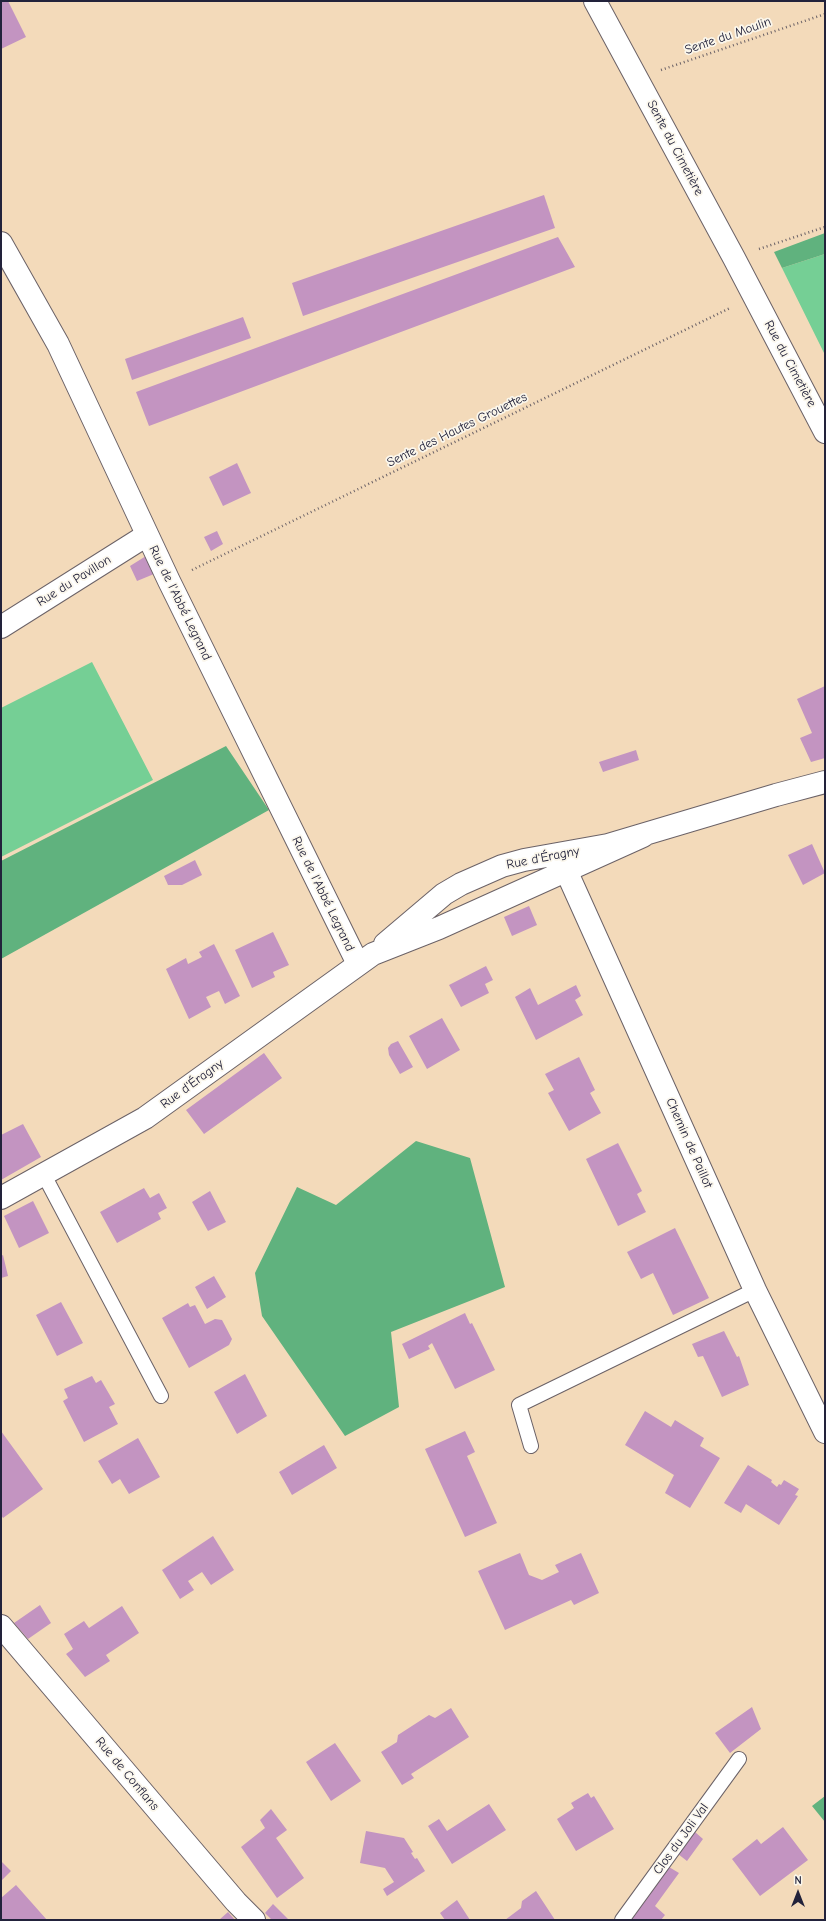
<!DOCTYPE html>
<html>
<head>
<meta charset="utf-8">
<style>
	body { margin:0 }
	#map { position:relative; width:826px; height:1921px; overflow:hidden; background:#f3daba; font-family:"Comic Neue",sans-serif }
	canvas { display:block }
	.frame { position:absolute; inset:0; border:2px solid #22223b; pointer-events:none }
	.north { position:absolute; left:778px; top:1873px; width:40px; height:40px; -webkit-text-stroke:3px #fbf7ec; paint-order:stroke; rotate:0deg; font-size:11px; font-weight:700; line-height:16px; text-align:center; color:#22223b }
	.north::after { content:''; display:block; margin:auto; width:14px; height:18px; background:#22223b; clip-path:polygon(50% 0,100% 100%,50% 72%,0 100%) }
</style>
</head>
<body>
<div id="map">
<canvas width="826" height="1921"></canvas>
<div class="frame"></div>
<div class="north">N</div>
</div>
<script>
const ctx = document.querySelector('canvas').getContext('2d');
ctx.lineJoin = 'round';
function paint(path, color) { ctx.fillStyle = color; ctx.fill(path, 'evenodd'); }
const toPath = rows => new Path2D(rows.map(r => 'M' + r).join(''));
function strokePath(path, color, width, dash) { ctx.strokeStyle = color; ctx.lineWidth = width; ctx.lineCap = dash ? 'butt' : 'round'; ctx.setLineDash(dash || []); ctx.stroke(path); }
function drawText(font, color, halo, rows, align = 'center') {
  ctx.font = font + ' "Comic Neue",sans-serif'; ctx.lineWidth = 3.5; ctx.setLineDash([]); ctx.textBaseline = 'middle'; ctx.strokeStyle = halo; ctx.fillStyle = color; for (const [text, x, y, turn = 0] of rows) {
    ctx.save(); ctx.translate(x, y); ctx.rotate((+turn || 0) * Math.PI / 180); ctx.textAlign = isNaN(turn) ? turn : align; if (halo) ctx.strokeText(text, 0, 0); ctx.fillText(text, 0, 0); ctx.restore();
  }
}
const green = toPath([
	[825,254,825,355,782,268],
	[92,662,153,780,1,857,1,708]
]);
const forest = toPath([
	[825,233,825,254,782,268,774,252],
	[226,746,269,810,1,959,1,861],
	[416,1141,470,1158,505,1287,391,1332,399,1407,345,1436,262,1316,255,1273,297,1187,336,1205],
	[825,1796,825,1822,812,1806]
]);
const building = toPath([
	[1,1,8,1,26,37,1,49],
	[544,195,555,228,303,316,292,283],
	[558,237,575,267,149,426,136,392],
	[243,317,251,338,132,380,125,359],
	[237,463,251,493,223,506,209,477],
	[217,531,223,544,211,551,204,537],
	[146,556,154,574,137,581,130,566],
	[825,686,825,758,811,762,800,738,812,733,797,699],
	[636,750,639,760,603,772,599,762],
	[812,844,825,873,803,885,788,855],
	[195,860,202,875,182,885,168,885,164,876],
	[529,906,537,925,512,936,504,917],
	[273,932,289,965,273,972,275,977,252,988,235,950],
	[214,944,240,996,225,1004,219,991,206,997,211,1007,189,1019,166,969,186,958,188,964,202,957,199,952],
	[486,966,493,980,485,984,489,993,461,1007,449,985],
	[576,985,581,996,575,1000,583,1015,536,1040,515,997,530,988,538,1005],
	[442,1018,460,1050,427,1069,409,1036],
	[398,1041,413,1067,400,1074,389,1055,388,1048,391,1044],
	[264,1053,282,1078,204,1134,186,1110],
	[579,1057,595,1090,590,1093,601,1113,569,1131,548,1093,554,1090,545,1074],
	[23,1124,41,1157,1,1180,1,1135],
	[618,1143,642,1191,637,1194,646,1212,618,1226,586,1159],
	[144,1188,150,1198,159,1193,167,1208,158,1213,161,1219,117,1243,100,1212],
	[210,1191,226,1222,208,1231,192,1202],
	[33,1201,49,1233,19,1248,4,1216],
	[675,1228,709,1298,673,1315,653,1273,641,1279,627,1252],
	[3,1255,8,1276,1,1278,1,1256],
	[214,1276,226,1297,207,1309,195,1287],
	[61,1302,83,1343,57,1356,36,1315],
	[188,1303,190,1307,195,1305,205,1324,215,1319,222,1320,232,1339,229,1345,189,1368,162,1318],
	[465,1313,470,1324,472,1323,495,1370,455,1389,432,1343,428,1346,430,1349,409,1359,402,1344],
	[724,1331,737,1357,739,1356,749,1385,722,1397,703,1356,698,1357,692,1344],
	[245,1374,267,1416,237,1434,214,1392],
	[92,1376,96,1383,101,1380,115,1404,109,1407,118,1424,84,1442,63,1401,68,1398,64,1389],
	[645,1411,671,1427,675,1420,704,1438,700,1446,720,1458,690,1508,665,1493,674,1475,625,1445],
	[1,1431,43,1489,3,1518,1,1515],
	[465,1431,475,1452,467,1456,497,1523,465,1537,425,1449],
	[138,1438,160,1477,129,1494,120,1479,112,1484,98,1461],
	[324,1445,337,1468,292,1495,279,1472],
	[748,1465,772,1480,771,1482,777,1487,779,1484,781,1485,784,1480,799,1489,795,1495,798,1496,779,1525,746,1504,741,1513,724,1503],
	[213,1536,234,1570,211,1585,202,1572,188,1581,194,1590,180,1599,162,1570],
	[520,1553,529,1575,542,1580,559,1572,555,1565,581,1553,599,1593,574,1605,571,1600,505,1630,478,1571],
	[40,1605,51,1623,28,1639,14,1623],
	[122,1606,139,1633,106,1655,110,1661,85,1677,66,1654,73,1649,64,1634,84,1621,89,1628],
	[752,1707,761,1729,730,1753,715,1733],
	[451,1708,469,1737,411,1774,414,1778,402,1785,381,1752,397,1742,398,1735,429,1715,435,1718],
	[335,1743,361,1781,331,1801,306,1762],
	[588,1793,591,1798,594,1796,614,1829,576,1851,557,1819,574,1808,571,1803],
	[489,1804,506,1830,452,1864,428,1826,439,1819,447,1831],
	[271,1809,287,1830,276,1838,304,1878,277,1898,241,1847,265,1828,260,1820],
	[783,1827,808,1860,760,1896,732,1859,757,1839,761,1844],
	[366,1831,404,1838,413,1852,411,1853,415,1859,417,1858,425,1871,387,1896,383,1889,394,1882,385,1868,360,1863],
	[695,1832,703,1839,687,1861,678,1854],
	[1,1861,11,1871,1,1881],
	[669,1867,679,1873,655,1906,665,1915,661,1920,628,1920],
	[16,1885,47,1920,1,1920,1,1898],
	[536,1891,555,1920,505,1920,521,1908,522,1901],
	[457,1900,470,1920,445,1920,440,1913],
	[273,1904,289,1920,272,1920,265,1913],
	[228,1912,235,1920,219,1920]
]);
const path = toPath([
	[661,70,825,14],
	[759,249,825,227],
	[192,570,730,308]
]);
const service = toPath([
	[44,1175,161,1396],
	[531,1446,519,1405,755,1290],
	[622,1920,739,1759]
]);
const minor = toPath([
	[595,1,734,258,825,432],
	[1,243,58,344,169,581,358,964],
	[1,627,147,535],
	[553,858,566,872,569,877,755,1290,825,1432],
	[1,1626,236,1902,254,1920]
]);
const tertiary = toPath([
	[385,944,444,894,461,884,502,866,524,860,608,845,776,795,825,782],
	[1,1198,145,1118,373,954,439,928,643,836]
]);
const streetNames = [
	["Sente du Moulin",728,36,-19],
	["Sente du Cimetière",675,148,62],
	["Rue du Cimetière",790,364,62],
	["Sente des Hautes Grouettes",457,430,-26],
	["Rue du Pavillon",74,581,-32],
	["Rue de l'Abbé Legrand",180,603,64],
	["Rue d'Éragny",543,858,-11],
	["Rue de l'Abbé Legrand",323,894,64],
	["Rue d'Éragny",192,1084,-36],
	["Chemin de Paillot",689,1143,66],
	["Rue de Conflans",127,1774,50],
	["Clos du Joli Val",681,1839,-54]
];
paint(green, '#75cf95');
paint(forest, '#60b27e');
paint(building, '#c394c1');
strokePath(service, '#6b6267', 16);
strokePath(minor, '#6b6267', 24);
strokePath(tertiary, '#6b6267', 24);
strokePath(path, '#6b6267', 2.5, [1, 3]);
strokePath(service, '#fff', 14);
strokePath(minor, '#fff', 22);
strokePath(tertiary, '#fff', 22);
drawText('13px', '#22223b', '#fbf7ec', streetNames);
</script>
</body>
</html>
